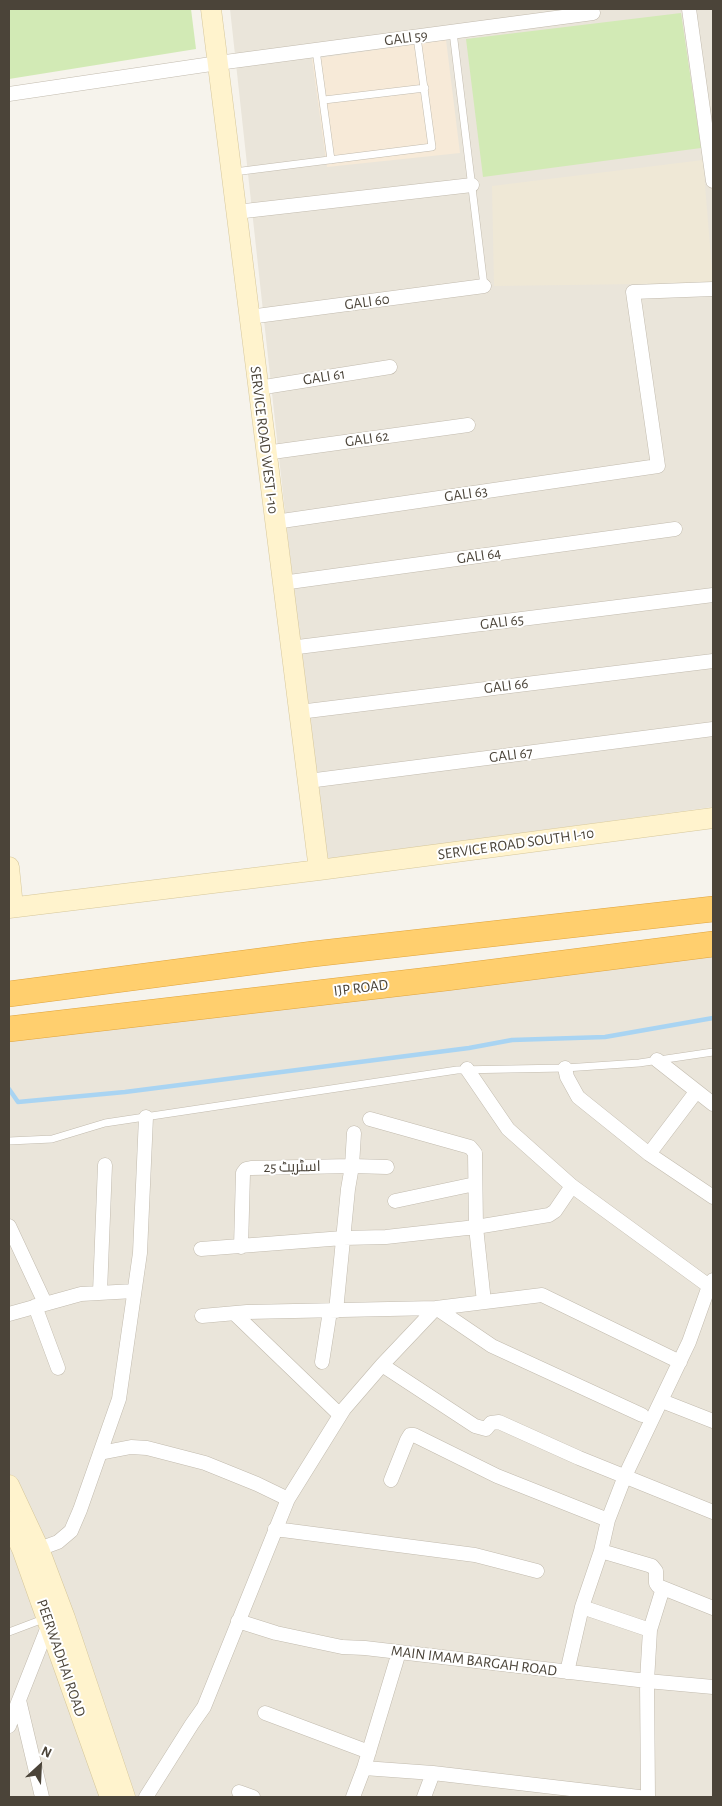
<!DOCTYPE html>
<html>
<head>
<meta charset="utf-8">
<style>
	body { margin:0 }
	#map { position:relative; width:722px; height:1806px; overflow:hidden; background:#f6f3ec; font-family:"Alegreya Sans",sans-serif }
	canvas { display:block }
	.frame { position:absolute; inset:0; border:10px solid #4b4439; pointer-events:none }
	.north { position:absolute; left:15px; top:1741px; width:50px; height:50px; -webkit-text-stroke:4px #fff; paint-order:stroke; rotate:25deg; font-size:14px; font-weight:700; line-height:20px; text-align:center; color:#4b4439 }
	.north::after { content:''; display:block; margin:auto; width:18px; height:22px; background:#4b4439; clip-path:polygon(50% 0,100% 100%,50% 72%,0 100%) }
</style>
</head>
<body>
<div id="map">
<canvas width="722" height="1806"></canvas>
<div class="frame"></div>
<div class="north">N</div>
</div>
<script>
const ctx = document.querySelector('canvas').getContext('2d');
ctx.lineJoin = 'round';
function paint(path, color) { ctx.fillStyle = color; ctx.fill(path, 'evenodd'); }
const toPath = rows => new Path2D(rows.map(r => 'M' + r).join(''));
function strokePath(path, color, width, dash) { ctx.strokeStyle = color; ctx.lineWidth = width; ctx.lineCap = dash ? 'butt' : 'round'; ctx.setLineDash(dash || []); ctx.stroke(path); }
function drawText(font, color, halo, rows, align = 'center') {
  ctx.font = font + ' "Alegreya Sans",Cairo,sans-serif'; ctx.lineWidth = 4; ctx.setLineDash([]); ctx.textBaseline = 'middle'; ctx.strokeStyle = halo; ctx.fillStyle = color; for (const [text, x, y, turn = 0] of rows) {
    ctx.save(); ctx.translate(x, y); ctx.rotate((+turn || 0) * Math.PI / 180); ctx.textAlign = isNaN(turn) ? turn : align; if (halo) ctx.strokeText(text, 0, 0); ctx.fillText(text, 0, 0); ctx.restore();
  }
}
const residential = toPath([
	[230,9,713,9,713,807,323,860],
	[713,940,713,1797,9,1797,9,1030]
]);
const commercial = toPath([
	[446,40,460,153,327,167,312,59]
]);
const education = toPath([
	[703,160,713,283,494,286,492,186]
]);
const green = toPath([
	[9,9,191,9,196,49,9,79],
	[681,13,701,148,483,177,466,39]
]);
const stream = toPath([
	[9,1089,18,1102,125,1092,469,1048,512,1040,605,1037,713,1018]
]);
const lane = toPath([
	[453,32,484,286],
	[316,50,331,160],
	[324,100,425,88],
	[234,172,432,147,417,37],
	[9,1141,52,1139,105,1123,457,1070,565,1068,639,1063,713,1052],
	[9,1632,46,1618]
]);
const street = toPath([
	[689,9,713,181],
	[9,94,218,63,593,13],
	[236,212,472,185],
	[249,317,484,286],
	[258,388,390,367],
	[265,453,468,425],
	[275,522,658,466,633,292,713,289],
	[282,583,675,529],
	[290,648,713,595],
	[299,712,713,661],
	[308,781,713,729],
	[657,1060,713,1104],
	[565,1068,567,1077,578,1097,649,1154,713,1197],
	[467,1069,508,1129,572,1186,713,1289],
	[370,1119,470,1147,475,1153,476,1227,484,1302],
	[649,1154,696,1092],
	[395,1201,475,1184],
	[9,1226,45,1303],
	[241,1247,243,1173,246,1169,251,1168,352,1166,387,1167],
	[201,1249,343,1238,386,1237,476,1227,549,1215,555,1211,572,1186],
	[100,1292,105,1165],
	[35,1306,58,1368],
	[336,1311,348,1189,352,1166,354,1133],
	[9,1314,81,1294,134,1291],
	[235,1314,340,1415],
	[202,1316,247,1312,436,1308,492,1346,642,1415],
	[322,1362,330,1311],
	[382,1365,475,1426,486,1429,491,1423,499,1422,579,1458,713,1512],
	[662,1401,713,1421],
	[100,1453,131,1447,147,1448,205,1463,257,1484,288,1499],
	[391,1480,407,1440,410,1435,414,1435,497,1476,608,1520],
	[275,1529,475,1555,537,1571],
	[39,1549,58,1542,71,1531,80,1510,119,1399,140,1253,146,1117],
	[601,1551,652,1566,656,1571,656,1583,658,1586,713,1608],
	[582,1607,650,1630,663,1588],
	[238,1621,276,1633,342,1647,365,1648,647,1681,713,1687],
	[399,1652,364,1768,433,1773,639,1797],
	[567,1672,582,1607,601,1551,608,1520,625,1476,689,1342,709,1286,713,1280],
	[265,1713,369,1752],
	[9,1726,19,1700],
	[239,1792,253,1797],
	[42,1797,19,1700,49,1624],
	[146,1797,192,1724,204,1707,288,1499,344,1409,382,1365,436,1308,542,1295,680,1362],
	[353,1797,364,1768],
	[424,1797,433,1773],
	[648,1797,647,1681,650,1630]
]);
const secondary = toPath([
	[211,9,319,870],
	[9,867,13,907],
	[9,908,319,870,713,818],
	[9,1485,39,1549,65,1618,125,1797],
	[9,1521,22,1549,110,1797]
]);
const highway = toPath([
	[9,994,313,954,713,909],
	[9,1029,446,978,713,944]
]);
const streetNames = [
	["GALI 59",406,38,-8],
	["GALI 60",367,302,-8],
	["GALI 61",324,377,-9],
	["GALI 62",367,439,-8],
	["SERVICE ROAD WEST I-10",264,440,83],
	["GALI 63",466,494,-8],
	["GALI 64",479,556,-8],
	["GALI 65",502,622,-7],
	["GALI 66",506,686,-7],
	["GALI 67",511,755,-7],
	["SERVICE ROAD SOUTH I-10",516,844,-8],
	["IJP ROAD",361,988,-7],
	["اسٹریٹ 25",292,1167,-1],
	["PEERWADHAI ROAD",61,1658,71],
	["MAIN IMAM BARGAH ROAD",474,1661,7]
];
paint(residential, '#eae5da');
paint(commercial, '#f7ead8');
paint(education, '#efe8d6');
paint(green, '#d2eab5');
strokePath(stream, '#a9d4f2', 4.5);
strokePath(lane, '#c2bbae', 8);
strokePath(street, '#c2bbae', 15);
strokePath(secondary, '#d6c79b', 21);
strokePath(highway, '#e0a43c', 26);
strokePath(lane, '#fff', 7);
strokePath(street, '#fff', 14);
strokePath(secondary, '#fff3cd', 20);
strokePath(highway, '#ffcf6e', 25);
drawText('15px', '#4b4439', '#fff', streetNames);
</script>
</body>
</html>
